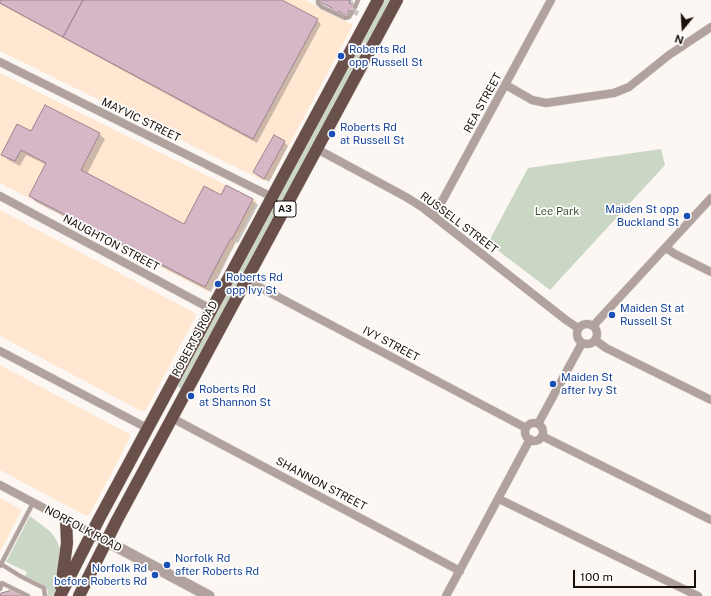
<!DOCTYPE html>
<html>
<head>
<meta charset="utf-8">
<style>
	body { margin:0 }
	#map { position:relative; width:711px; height:596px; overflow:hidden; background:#fcf7f3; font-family:"Public Sans",sans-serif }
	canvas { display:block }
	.north { position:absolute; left:663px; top:8px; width:40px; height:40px; -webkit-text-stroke:3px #fff; paint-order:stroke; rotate:198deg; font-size:11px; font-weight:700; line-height:16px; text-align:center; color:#181009 }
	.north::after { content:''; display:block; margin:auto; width:14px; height:18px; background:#181009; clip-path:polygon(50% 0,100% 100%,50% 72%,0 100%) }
	.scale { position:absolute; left:573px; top:570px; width:123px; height:18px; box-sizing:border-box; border:2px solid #181009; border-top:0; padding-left:5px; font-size:12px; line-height:14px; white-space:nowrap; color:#181009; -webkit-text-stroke:3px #fff; paint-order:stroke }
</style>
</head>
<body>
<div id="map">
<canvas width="711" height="596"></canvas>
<div class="north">N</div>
<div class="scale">100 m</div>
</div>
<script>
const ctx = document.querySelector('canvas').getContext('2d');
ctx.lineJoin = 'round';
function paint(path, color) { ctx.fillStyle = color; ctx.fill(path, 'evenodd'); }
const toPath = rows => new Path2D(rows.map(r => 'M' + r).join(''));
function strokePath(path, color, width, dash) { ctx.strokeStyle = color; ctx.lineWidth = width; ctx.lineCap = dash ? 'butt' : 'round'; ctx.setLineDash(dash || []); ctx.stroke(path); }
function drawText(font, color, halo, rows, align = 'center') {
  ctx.font = font + ' "Public Sans",sans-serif'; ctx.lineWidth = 3.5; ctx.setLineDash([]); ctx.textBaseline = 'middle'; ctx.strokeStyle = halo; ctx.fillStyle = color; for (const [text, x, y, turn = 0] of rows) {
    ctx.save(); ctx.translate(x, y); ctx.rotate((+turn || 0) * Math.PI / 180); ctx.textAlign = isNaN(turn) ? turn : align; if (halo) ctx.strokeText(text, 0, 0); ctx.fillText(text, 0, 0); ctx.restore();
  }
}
const built = toPath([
	[0,0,305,0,353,25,271,179,264,181,0,51],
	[0,73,256,200,257,202,210,290,207,291,0,183],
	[0,210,195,313,196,316,146,410,141,411,0,336],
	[0,365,129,434,130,438,90,514,86,516,0,470],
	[0,498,22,510,0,552]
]);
const green = toPath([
	[385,0,391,0,181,389,177,386],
	[661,149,665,165,550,290,488,243,528,168],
	[30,516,51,532,57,541,59,547,64,546,57,586,53,596,47,596,48,591,44,586,25,576,27,572,6,562]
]);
const shadow = toPath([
	[0,0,280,0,317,20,321,24,257,143,0,4],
	[322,0,352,0,354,3,353,6,359,12,357,16,353,14,351,19,342,14,340,17,333,9,325,5,321,2],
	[31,133,99,134,105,139,87,174,184,225,222,196,252,200,258,205,238,243,236,242,211,292,36,202,30,196,47,165,26,155,20,166,8,160,3,154],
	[274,137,284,142,288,146,269,182,258,176,254,172]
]);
const building = toPath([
	[0,0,83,0,63,37,0,3,0,0],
	[83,0,282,0,318,19,253,139,63,37,83,0],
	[321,0,350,0,349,3,356,7,353,12,349,10,347,16,338,11,336,14,331,11,332,8,320,2,321,0],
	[45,105,100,133,81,170,184,224,204,186,221,195,226,185,253,199,232,239,231,238,205,287,29,196,46,163,21,150,15,161,1,155,17,124,31,131,45,105],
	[274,135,285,141,264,179,253,172,274,135],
	[10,588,27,596,0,596,1,593,9,591,10,588]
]);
const service = toPath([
	[318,0,318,3,322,7,345,18,349,17,352,12],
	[355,7,358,0],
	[1,564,20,576,44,588,45,596],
	[0,566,33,503],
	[0,589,2,583,28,596]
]);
const minor = toPath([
	[0,62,272,197],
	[506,85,532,100,546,103,614,93,629,87,669,55,711,27],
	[317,149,406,197,422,207,566,320,578,328],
	[0,196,211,309],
	[434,216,551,0],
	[666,248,675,254,711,272],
	[246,280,526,428],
	'577 334a10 10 0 1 1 20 0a10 10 0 1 1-20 0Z',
	[593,326,711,198],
	[595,340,606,348,711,400],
	[0,351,147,428],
	[172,418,460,571],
	'525 432a9 9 0 1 1 18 0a9 9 0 1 1-18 0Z',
	[538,424,582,343],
	[542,436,711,520],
	[0,485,91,533],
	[499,499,698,596],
	[446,596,530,439]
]);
const tertiary = toPath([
	[91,533,209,596]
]);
const trunk = toPath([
	[61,587,67,543,66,520],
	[60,596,99,519,378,0],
	[79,596,116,522,397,0]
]);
const markers = [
	[341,56,4,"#1a4fb4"],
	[332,134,4,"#1a4fb4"],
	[687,216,4,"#1a4fb4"],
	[218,284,4,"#1a4fb4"],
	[612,315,4,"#1a4fb4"],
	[553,384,4,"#1a4fb4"],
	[191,396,4,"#1a4fb4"],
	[167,565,4,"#1a4fb4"],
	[155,575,4,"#1a4fb4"]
];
const shields = [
	[285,209,22]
];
const shieldNames = [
	["A3",285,209]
];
const transitNames = [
	["Roberts Rd",349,50],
	["opp Russell St",349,63],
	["Roberts Rd",340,128],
	["at Russell St",340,141],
	["Maiden St opp",679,210,"right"],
	["Buckland St",679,223,"right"],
	["Roberts Rd",226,278],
	["opp Ivy St",226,291],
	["Maiden St at",620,309],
	["Russell St",620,322],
	["Maiden St",561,378],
	["after Ivy St",561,391],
	["Roberts Rd",199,390],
	["at Shannon St",199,403],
	["Norfolk Rd",175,559],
	["after Roberts Rd",175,572],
	["Norfolk Rd",147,569,"right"],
	["before Roberts Rd",147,582,"right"]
];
const streetNames = [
	["REA STREET",483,103,-61],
	["MAYVIC STREET",141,120,26],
	["RUSSELL STREET",459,223,37],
	["NAUGHTON STREET",111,243,28],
	["ROBERTS ROAD",195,339,-62],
	["IVY STREET",391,344,28],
	["SHANNON STREET",321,484,28],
	["NORFOLK ROAD",83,529,28]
];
const parkNames = [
	["Lee Park",557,212]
];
paint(built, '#ffe7d2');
paint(green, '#cad7c4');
paint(shadow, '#0003');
paint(building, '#d5b7c6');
strokePath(building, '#9d8390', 1);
strokePath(service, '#d8d2ce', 5);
strokePath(minor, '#d8d2ce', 9);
strokePath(tertiary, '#d8d2ce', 12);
strokePath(trunk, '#d8d2ce', 13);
strokePath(service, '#b1a29e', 4);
strokePath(minor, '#b1a29e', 8);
strokePath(tertiary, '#b1a29e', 11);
strokePath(trunk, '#6a504a', 12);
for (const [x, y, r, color] of markers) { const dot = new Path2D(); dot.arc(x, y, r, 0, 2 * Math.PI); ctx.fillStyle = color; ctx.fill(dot); strokePath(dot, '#fff', 1.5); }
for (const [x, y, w] of shields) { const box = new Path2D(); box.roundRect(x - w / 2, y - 8, w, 16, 3); ctx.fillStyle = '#fff'; ctx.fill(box); strokePath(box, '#181009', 1); }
drawText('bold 10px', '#181009', null, shieldNames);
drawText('11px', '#164399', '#fff', transitNames, 'left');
drawText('11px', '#181009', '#fff', streetNames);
drawText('11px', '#3c562e', '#fff', parkNames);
</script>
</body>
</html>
